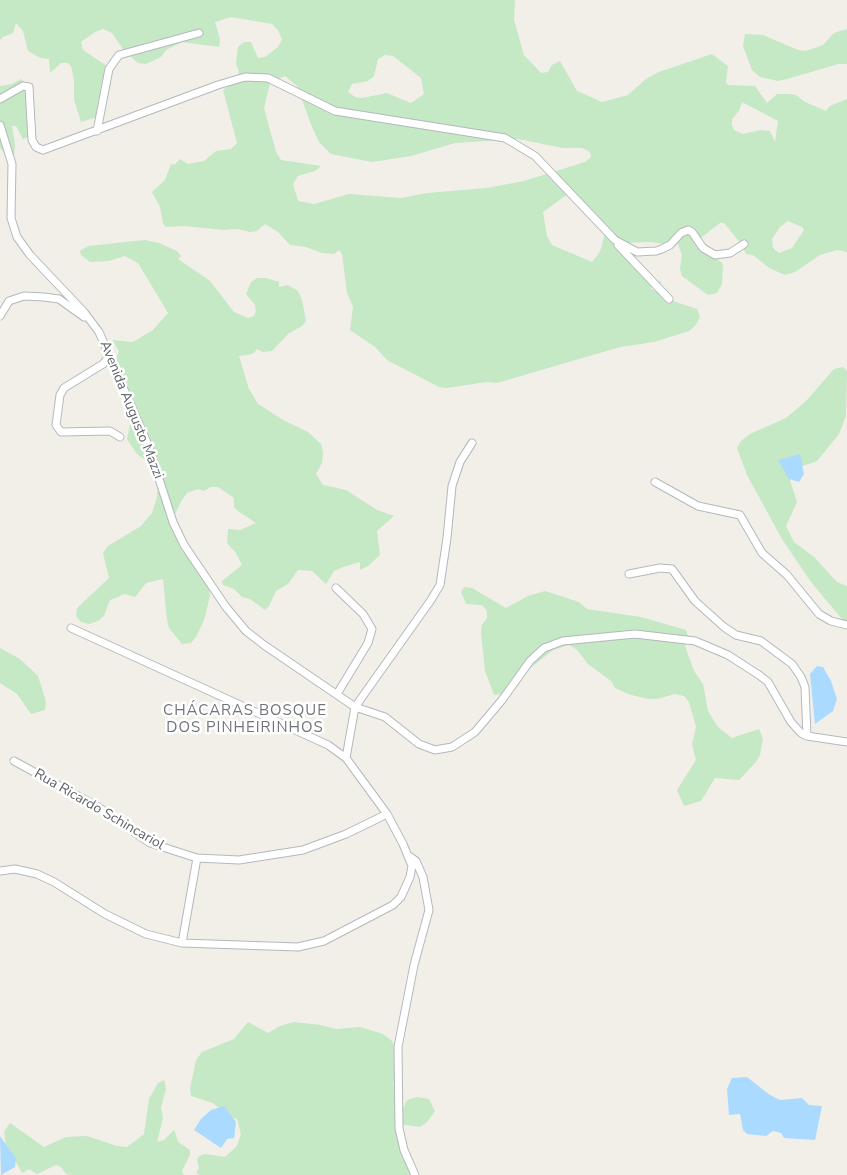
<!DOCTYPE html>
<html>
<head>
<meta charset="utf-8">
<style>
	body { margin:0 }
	canvas { display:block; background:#f1efe8 }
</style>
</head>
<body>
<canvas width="847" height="1175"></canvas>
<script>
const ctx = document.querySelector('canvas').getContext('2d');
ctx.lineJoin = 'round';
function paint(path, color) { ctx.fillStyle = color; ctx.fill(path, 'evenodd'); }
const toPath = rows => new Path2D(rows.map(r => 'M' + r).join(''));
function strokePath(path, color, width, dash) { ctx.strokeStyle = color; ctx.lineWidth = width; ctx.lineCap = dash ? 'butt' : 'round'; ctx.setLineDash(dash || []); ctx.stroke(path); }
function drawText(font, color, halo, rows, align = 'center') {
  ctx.font = font + ' "Nunito Sans",sans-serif'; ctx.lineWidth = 5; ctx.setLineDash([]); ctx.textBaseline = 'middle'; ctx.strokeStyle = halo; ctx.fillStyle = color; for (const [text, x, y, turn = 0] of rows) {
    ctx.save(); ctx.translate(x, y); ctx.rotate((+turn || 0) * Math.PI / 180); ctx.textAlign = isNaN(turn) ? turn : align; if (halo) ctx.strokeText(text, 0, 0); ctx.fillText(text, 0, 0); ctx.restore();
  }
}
const green = toPath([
	[0,0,515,0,514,20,524,55,541,73,548,72,552,65,560,61,577,91,602,102,628,95,646,79,659,72,712,54,728,66,726,82,728,85,755,86,767,103,777,94,788,94,796,95,805,102,826,111,830,106,847,99,847,252,837,250,820,255,795,272,785,275,769,268,753,255,746,254,742,245,724,223,720,223,702,237,699,245,703,253,709,252,723,264,722,284,717,293,708,295,682,276,680,269,682,255,676,239,664,244,651,242,622,243,649,277,662,282,650,288,670,300,697,309,700,317,695,326,689,331,654,342,620,347,497,383,486,382,447,388,439,387,387,360,375,347,350,330,353,307,347,293,342,254,339,250,334,254,322,253,306,247,290,245,278,232,265,224,257,231,250,232,238,229,223,230,184,226,166,227,163,223,160,207,152,192,165,180,171,164,174,165,180,159,188,164,204,161,216,151,231,149,237,143,223,90,237,80,239,72,236,63,238,47,244,42,251,42,258,58,265,57,278,47,282,40,278,30,272,24,231,17,215,22,220,39,219,47,182,42,166,50,161,57,146,64,138,63,125,52,112,33,103,29,95,32,81,42,83,50,107,66,111,84,107,100,97,117,81,122,74,100,74,80,71,66,68,63,61,63,50,73,49,59,40,58,28,51,23,31,16,23,13,33,3,37,0,40],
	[385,55,393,56,421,78,424,94,411,103,387,93,362,98,355,97,348,92,352,84,368,81,374,76,378,59],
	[285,76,297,86,312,127,319,142,331,154,372,162,411,156,455,143,518,139,563,148,582,148,590,152,591,157,585,162,524,181,487,188,427,193,401,198,349,194,314,204,298,201,293,184,298,176,315,171,321,166,281,160,276,152,264,108,270,83],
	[742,102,778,121,775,142,770,131,761,130,743,134,734,130,732,125,732,119,739,111],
	[568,194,606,229,600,252,592,262,552,245,547,236,543,212],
	[788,221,802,227,804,230,792,248,779,253,773,248,772,239,780,227],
	[847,29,847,64,838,64,787,79,778,81,760,77,752,70,743,46,745,34,763,35,798,50,806,51,823,45,834,33],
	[21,79,27,84,29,137,23,139,16,126,12,126,15,145,14,157,12,160,0,148,0,86,12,84],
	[145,240,159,243,177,251,181,256,178,259,210,281,234,312,248,318,254,316,256,311,255,305,246,294,251,282,257,278,266,278,279,282,279,287,288,285,298,291,302,300,306,321,302,326,288,334,272,351,263,352,257,349,253,354,239,356,249,389,258,404,283,420,308,432,321,444,323,452,322,463,316,474,323,485,346,490,377,510,394,516,377,531,380,555,368,566,360,570,360,562,343,567,334,571,326,584,312,571,298,570,288,584,276,591,269,606,265,610,250,599,242,597,234,589,223,585,222,581,242,565,236,553,227,543,228,529,240,530,256,523,238,511,234,507,234,498,218,487,211,487,204,491,198,489,187,493,182,500,173,518,183,539,206,572,210,596,204,620,196,637,191,643,182,644,169,628,167,620,163,579,146,583,135,597,125,594,110,600,104,616,98,621,89,624,81,622,76,616,77,608,109,578,103,553,108,546,141,526,152,513,157,497,158,482,153,465,137,454,127,439,131,420,130,402,126,383,118,373,115,362,119,351,112,340,133,342,153,330,168,313,138,263,125,256,109,261,90,262,81,255,80,251,88,246],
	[843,367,847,371,846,416,839,434,817,461,800,467,789,477,797,502,786,526,794,542,814,557,837,582,847,586,847,625,811,582,782,539,747,475,737,448,741,441,750,434,786,418,806,401,834,369],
	[464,587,472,588,506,608,528,596,545,591,579,602,587,609,641,617,686,630,689,639,685,646,694,671,703,684,708,711,718,727,732,738,759,729,763,739,760,755,756,762,739,780,715,778,701,801,684,806,677,790,696,760,692,744,696,727,689,702,684,696,675,694,657,699,649,699,631,695,615,688,611,681,588,664,577,650,569,645,553,650,528,670,510,693,494,695,485,671,481,633,482,625,487,618,487,611,482,605,466,604,461,592],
	[0,648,20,659,38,676,46,702,45,710,31,714,17,694,0,683],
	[248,1022,268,1033,280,1026,294,1022,321,1025,336,1029,360,1027,383,1034,392,1041,400,1059,393,1084,402,1111,407,1100,417,1097,429,1099,435,1111,427,1122,420,1127,399,1124,395,1126,399,1145,411,1175,200,1175,196,1173,199,1168,197,1160,199,1156,205,1154,225,1157,237,1146,241,1134,237,1119,228,1116,213,1103,191,1096,190,1089,196,1060,202,1052,234,1039],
	[164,1080,166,1089,161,1107,163,1118,157,1142,164,1140,174,1130,175,1132,178,1142,190,1150,190,1155,182,1171,184,1175,71,1175,66,1174,61,1167,56,1165,37,1174,29,1169,22,1173,6,1144,4,1132,10,1123,44,1147,66,1137,87,1136,117,1146,127,1147,144,1134,149,1099,158,1083]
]);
const water = toPath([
	[800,454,804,474,799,482,789,479,778,460],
	[817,666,823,667,831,681,837,699,833,711,815,724,810,674],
	[747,1077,770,1095,780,1100,802,1098,809,1105,822,1106,815,1140,784,1138,781,1133,773,1131,766,1136,747,1134,743,1130,740,1114,729,1115,727,1089,732,1078],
	[224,1106,236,1122,234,1138,227,1139,221,1148,194,1130,201,1119,211,1110],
	[0,1136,16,1158,15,1167,1,1175]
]);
const minor = toPath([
	[0,99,23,86,29,87,32,140,36,147,43,150,218,85,245,77,268,78,335,111,505,138,535,156,615,240,637,252,656,251,662,249,670,245,681,233,688,230,692,232,703,248,715,255,730,253,744,244],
	[0,125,12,164,11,218,17,237,30,255,84,312,99,332,148,445,173,522,184,545,226,607,246,631,264,645,355,707,385,717,419,744,435,750,452,747,475,732,502,700,530,661,544,648,563,641,635,634,695,641,728,655,759,675,768,682,791,722,801,733,807,736,847,742],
	[97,131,109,69,119,55,199,33],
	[618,245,669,299],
	[0,316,9,301,24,296,44,297,59,299,84,317],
	[109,357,103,364,64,388,60,395,56,425,61,432,110,431,120,437],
	[655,482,698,506,740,515,762,553,787,575,819,614,831,621,847,625],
	[629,574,660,568,672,569,695,601,724,627,736,635,761,641,792,664,801,677,805,687,807,736],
	[336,588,363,614,372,629,368,643,337,694],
	[346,758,355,707,431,600,440,585,447,538,452,486,460,462,472,443],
	[14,761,98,807,150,843,197,858,239,860,303,850,346,834,387,814],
	[409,856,416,861,423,877,429,910,414,965,398,1047,399,1128,404,1150,415,1175],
	[0,871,15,869,37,874,54,882,105,914,146,934,182,943,298,947,324,941,393,905,401,897,410,877,412,866,403,844,387,814,346,758,328,745,71,628],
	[182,943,197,858]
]);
const streetNames = [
	["Avenida Augusto Mazzi",131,410,68],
	["Rua Ricardo Schincariol",99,810,30]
];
const neighbourhoodNames = [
	["CHÁCARAS BOSQUE",245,711],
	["DOS PINHEIRINHOS",245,728]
];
paint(green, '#c5e8c5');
paint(water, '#aadaff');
strokePath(minor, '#b5b8bc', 9);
strokePath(minor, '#fff', 7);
drawText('14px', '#5f6368', '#fff', streetNames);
ctx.letterSpacing = '1px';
drawText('15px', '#70757a', '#fff', neighbourhoodNames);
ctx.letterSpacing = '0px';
</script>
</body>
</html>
